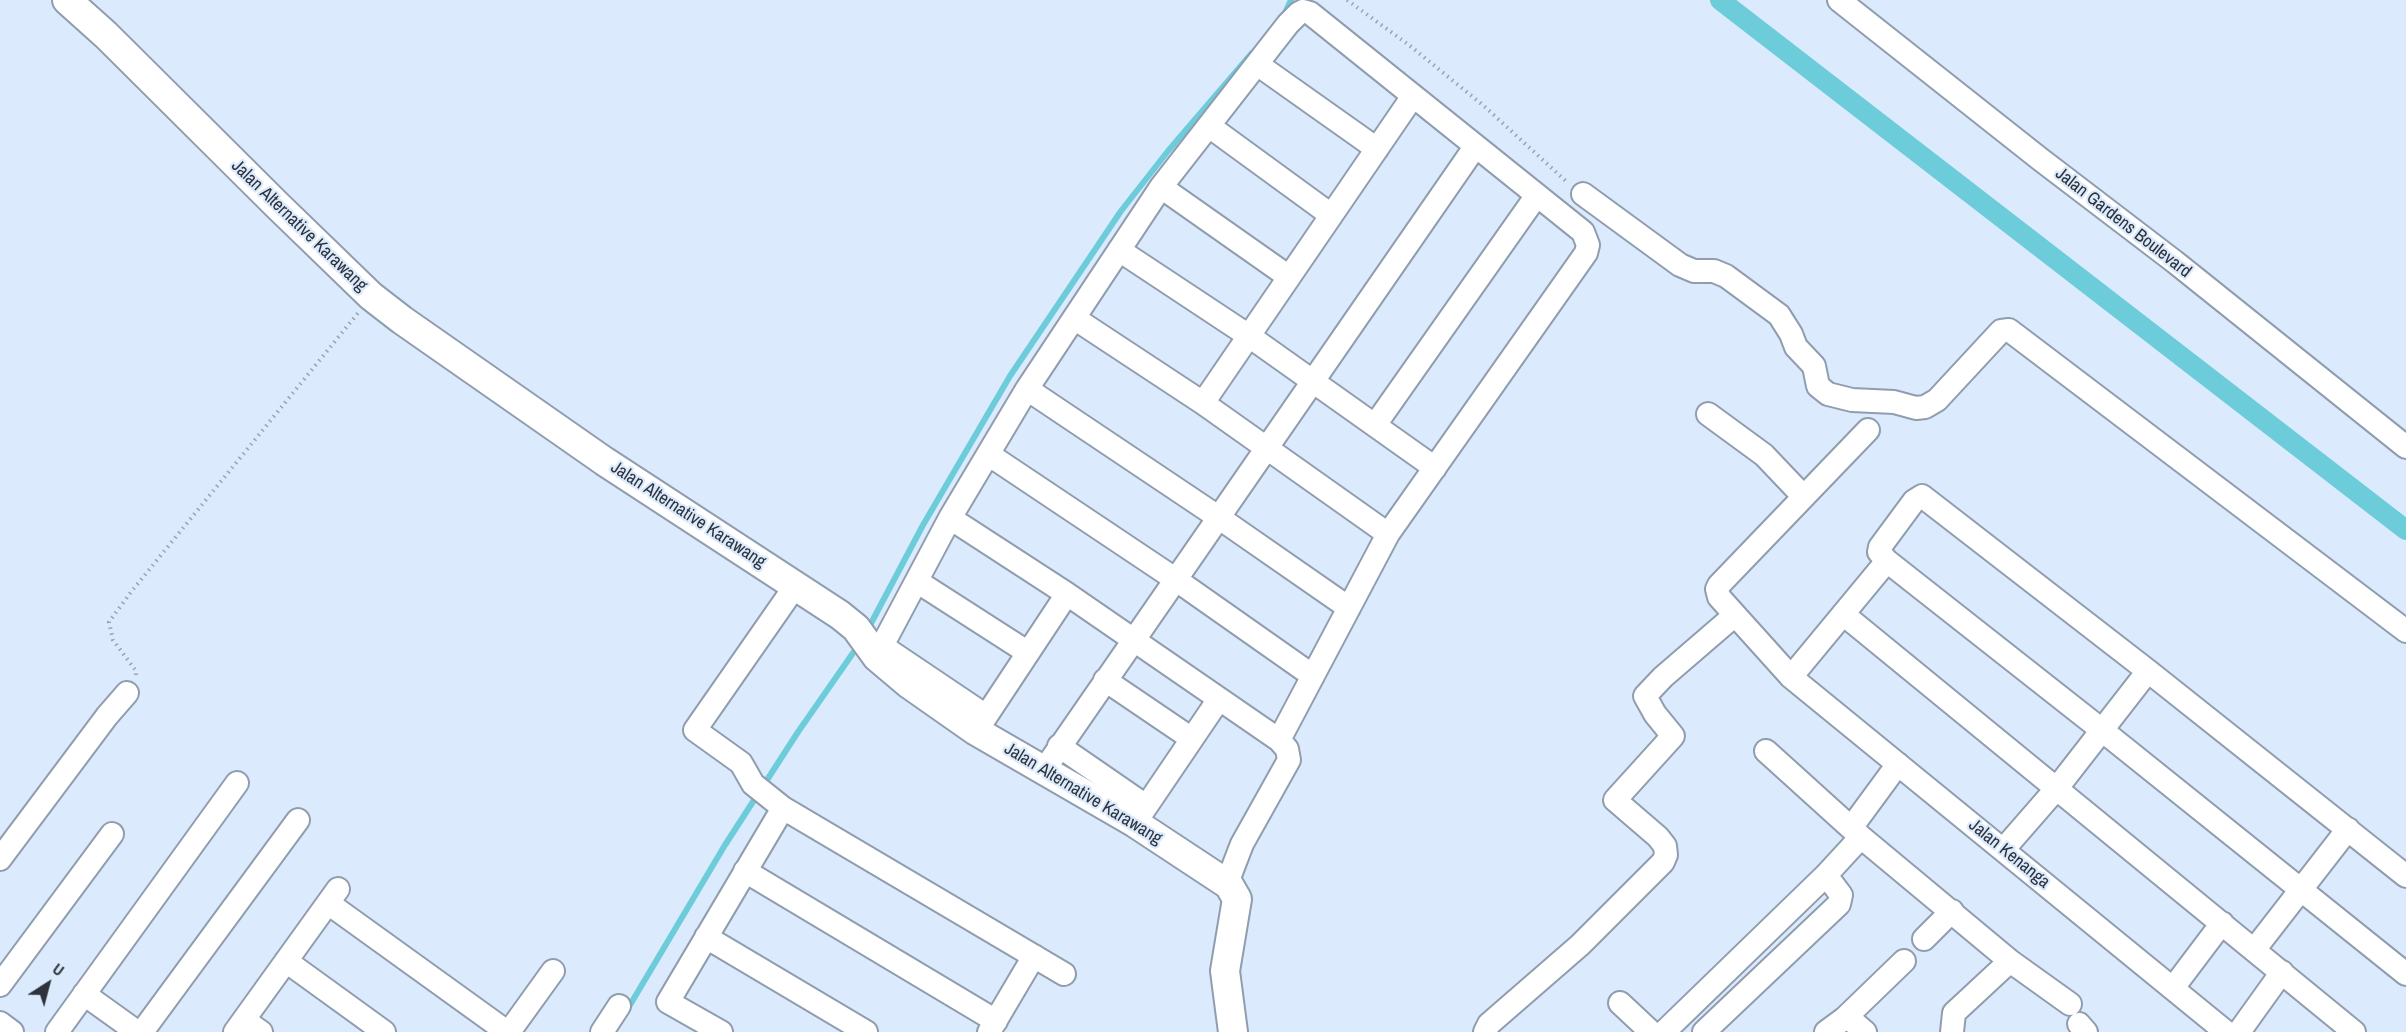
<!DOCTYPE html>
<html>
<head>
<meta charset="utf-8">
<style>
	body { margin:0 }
	#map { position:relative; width:2406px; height:1032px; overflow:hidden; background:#dbebfd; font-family:"Archivo Narrow",sans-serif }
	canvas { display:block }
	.north { position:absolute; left:18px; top:954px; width:60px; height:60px; -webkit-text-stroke:4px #dbebfd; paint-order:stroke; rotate:36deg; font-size:16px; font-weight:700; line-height:24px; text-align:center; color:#2e333b }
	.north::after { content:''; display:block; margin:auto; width:21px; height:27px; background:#2e333b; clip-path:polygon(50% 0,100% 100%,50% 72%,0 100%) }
</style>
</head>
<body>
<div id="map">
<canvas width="2406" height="1032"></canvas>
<div class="north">U</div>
</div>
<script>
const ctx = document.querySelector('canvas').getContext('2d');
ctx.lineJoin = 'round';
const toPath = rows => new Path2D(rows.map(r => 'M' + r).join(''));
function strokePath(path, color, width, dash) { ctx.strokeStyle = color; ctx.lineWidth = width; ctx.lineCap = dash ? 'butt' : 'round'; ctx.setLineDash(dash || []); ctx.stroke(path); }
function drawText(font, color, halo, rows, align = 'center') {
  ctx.font = font + ' "Archivo Narrow",sans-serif'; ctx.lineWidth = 4.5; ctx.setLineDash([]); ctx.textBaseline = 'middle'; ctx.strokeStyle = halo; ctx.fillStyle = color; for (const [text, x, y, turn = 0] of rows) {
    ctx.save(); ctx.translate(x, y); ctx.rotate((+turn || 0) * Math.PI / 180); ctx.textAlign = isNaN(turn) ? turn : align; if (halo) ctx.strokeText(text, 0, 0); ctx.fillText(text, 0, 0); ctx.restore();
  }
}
const stream = toPath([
	[1284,15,1291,0],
	[868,629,923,525,1010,376,1121,211,1168,151,1252,53],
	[627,1010,725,845,798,732,853,653]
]);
const canal = toPath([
	[1720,0,2406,530]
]);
const path = toPath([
	[1347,0,1409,45,1484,106,1568,183],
	[136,675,136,671,113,640,109,622,131,592,358,313]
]);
const minor = toPath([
	[1839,0,2040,159,2175,262,2406,447],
	[1257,64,1377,149],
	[1209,126,1331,215],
	[1161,187,1289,277],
	[1583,194,1680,265,1694,271,1714,271,1726,276,1779,315,1791,334,1796,347,1814,366,1818,386,1828,394,1852,400,1894,402,1916,408,1925,407,1937,400,2001,331,2009,330,2406,631],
	[1119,250,1249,336,1435,468],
	[1074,318,1203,403,1388,534],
	[1027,389,1218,517,1349,608],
	[1203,403,1413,96],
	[1708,414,1764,455,1803,496],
	[1375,425,1537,195],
	[1868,430,1719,585,1717,589,1719,597,1791,677,2226,1032],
	[988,454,1175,579,1313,676],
	[950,518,1067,594,1279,740],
	[1887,561,2103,731,2406,974],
	[918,582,1027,652],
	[796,585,695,730,741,763,753,784,783,808,1064,974],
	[1843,614,2354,1032],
	[1791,677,1887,561,1879,552,1880,547,1914,501,1922,496,2148,671,2406,876],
	[1105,680,1192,739],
	[986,716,882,646,950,518,1027,389,1161,187,1288,24,1299,13,1303,11,1310,13,1583,232,1588,245,1586,253,1388,534,1279,740,1287,749,1289,760,1242,844,1227,883],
	[979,727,1067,594],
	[1059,746,1146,806],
	[1766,751,1861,837,2010,961,2070,1004],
	[1044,770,1475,147],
	[1135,823,1219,699],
	[1851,828,1898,764],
	[2003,850,2057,788,2148,671],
	[0,859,107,716,127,693],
	[745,871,996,1021],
	[328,903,507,1032],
	[706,937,866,1032],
	[1924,939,1952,911],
	[2254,950,2348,829],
	[286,961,384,1032],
	[0,985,112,834],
	[2173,988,2222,923],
	[84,994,137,1032],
	[1620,1003,1651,1032],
	[1845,1018,1904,961],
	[244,1020,261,1032],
	[0,1023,12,1032],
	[2079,1024,2086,1032],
	[57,1032,237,783],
	[142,1032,298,820],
	[235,1032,338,889],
	[509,1032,553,971],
	[602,1032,619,1006],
	[721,1032,668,1002,783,808],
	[989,1032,1034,956],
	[1485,1032,1489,1024,1580,945,1663,862,1666,855,1665,846,1658,837,1615,800,1673,736,1655,714,1645,696,1663,677,1735,615],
	[1664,1032,1826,875,1861,837],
	[1704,1032,1839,904,1841,895,1826,875],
	[1826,1032,1845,1018,1850,1019,1865,1032],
	[1952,1032,1954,1013,2010,961],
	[2239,1032,2282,972]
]);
const tertiary = toPath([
	[67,0,106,35,277,205,371,296,402,320,604,461,840,615,856,628,877,657,909,684,976,731,1135,823,1229,885,1237,899,1225,971,1233,1032]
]);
const streetNames = [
	["Jalan Gardens Boulevard",2123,223,38],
	["Jalan Alternative Karawang",299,226,44],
	["Jalan Alternative Karawang",688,515,33],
	["Jalan Alternative Karawang",1083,794,31],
	["Jalan Kenanga",2009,854,39]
];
strokePath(stream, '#6cccd9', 6);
strokePath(canal, '#6cccd9', 20);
strokePath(minor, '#8f9dae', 26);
strokePath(tertiary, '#8f9dae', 32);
strokePath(path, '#98a4b2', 4, [1.5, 4.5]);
strokePath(minor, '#fff', 22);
strokePath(tertiary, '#fff', 28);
drawText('18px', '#2e333b', '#dbebfd', streetNames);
</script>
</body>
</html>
